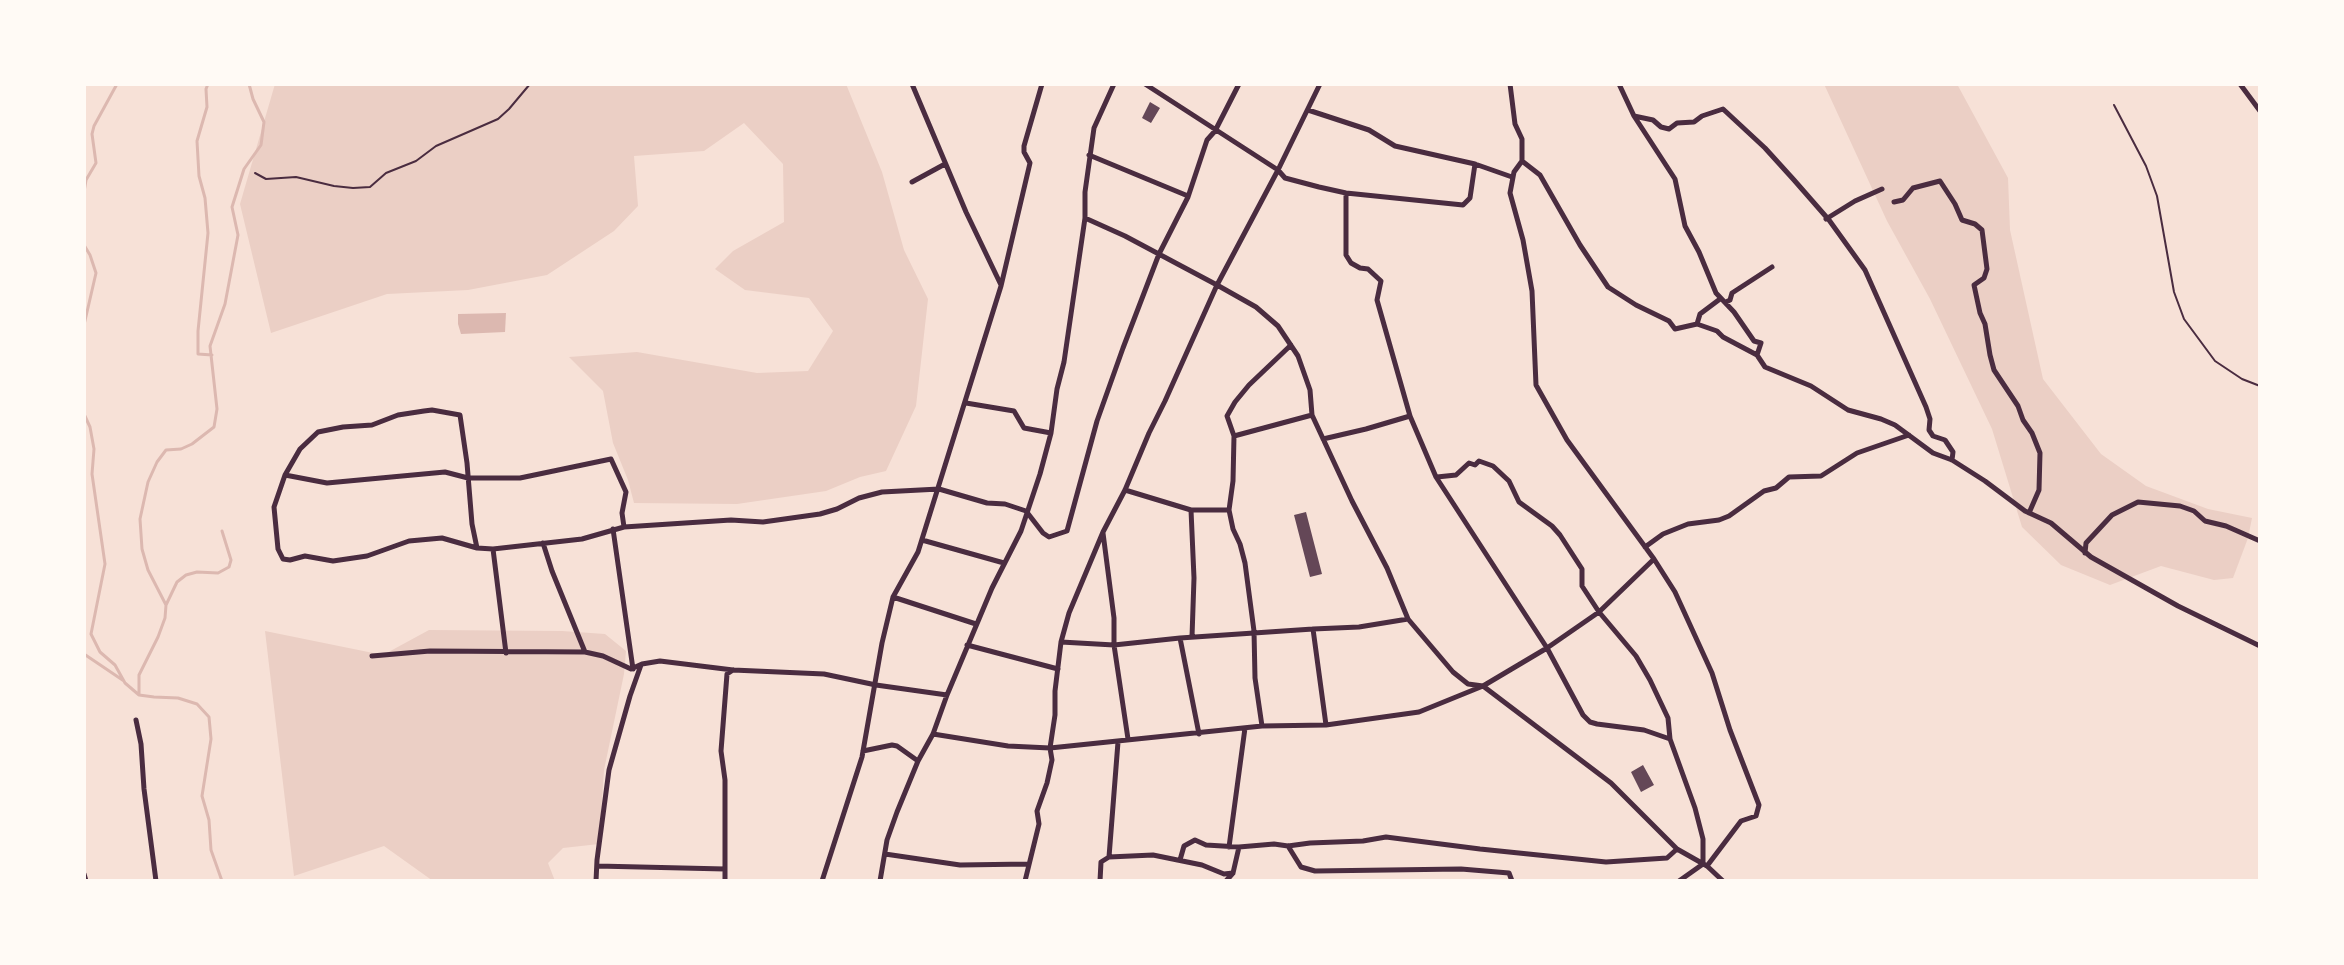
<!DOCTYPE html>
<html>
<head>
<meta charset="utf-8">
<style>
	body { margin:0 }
	#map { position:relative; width:2344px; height:965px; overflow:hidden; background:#f7e1d7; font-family:"Fira Sans",sans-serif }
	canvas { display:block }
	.frame { position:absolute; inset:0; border:86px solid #fffaf5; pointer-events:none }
</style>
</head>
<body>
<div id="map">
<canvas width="2344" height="965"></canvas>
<div class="frame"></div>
</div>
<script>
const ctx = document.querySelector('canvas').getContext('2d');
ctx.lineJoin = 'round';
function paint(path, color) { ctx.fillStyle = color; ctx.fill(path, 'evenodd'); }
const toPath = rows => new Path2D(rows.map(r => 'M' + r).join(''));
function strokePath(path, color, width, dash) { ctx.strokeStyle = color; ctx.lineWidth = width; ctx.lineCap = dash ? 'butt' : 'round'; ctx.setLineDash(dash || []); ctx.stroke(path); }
const green = toPath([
	[275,84,846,84,882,172,904,250,928,299,916,406,886,471,860,477,826,491,737,504,634,503,628,480,613,443,603,391,569,357,637,352,757,373,808,371,833,331,809,298,745,290,715,269,733,251,784,222,783,164,744,123,704,151,634,156,638,206,614,231,547,275,468,290,387,294,271,333,240,204],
	[1824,84,1957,84,2008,178,2010,230,2043,379,2101,454,2146,486,2208,509,2252,518,2248,538,2233,578,2214,580,2161,566,2110,585,2061,565,2022,527,1992,429,1930,299,1887,221],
	[429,630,562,631,605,634,626,651,624,674,604,770,599,844,563,848,548,863,555,881,433,881,384,846,294,876,265,631,383,655]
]);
const water = toPath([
	[506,313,505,332,461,334,458,324,458,314]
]);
const stream = toPath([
	[208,84,206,89,207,107,197,141,199,176,205,198,208,233,198,331,198,354,212,355],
	[84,192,86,180,96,163,92,134,94,126,117,84],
	[84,245,90,255,96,273,84,325],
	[84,414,90,427,94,449,92,474,105,564,91,634,100,652,115,665,125,683,139,695,154,697,178,698,197,704,209,717,211,739,202,796,209,820,211,850,222,881],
	[166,605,177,582,186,575,197,572,218,573,229,567,231,560,222,531],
	[84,654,124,681],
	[139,695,139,675,158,637,165,618,166,605,148,570,142,549,140,519,148,482,157,462,166,450,181,449,192,444,214,427,217,409,210,346,225,304,238,235,232,207,244,169,261,145,264,122,253,99,249,84]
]);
const building = toPath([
	[1150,102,1160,108,1151,123,1142,118],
	[1306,512,1322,574,1310,577,1294,515],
	[1643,765,1654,785,1641,792,1631,772]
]);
const path = toPath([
	[2114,105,2146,166,2157,196,2174,292,2184,319,2215,361,2242,379,2260,386],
	[255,173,266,179,296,177,334,186,353,188,370,187,386,173,416,161,436,146,498,119,509,109,530,84]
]);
const minor = toPath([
	[912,84,966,212,1001,285],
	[1145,84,1278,170,1285,178,1319,187,1346,193,1463,205,1470,198,1475,164],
	[1510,84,1515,124,1522,139,1522,161,1540,175,1580,245,1608,287,1636,305,1669,321,1675,329,1697,324,1717,331,1723,337,1757,355,1765,367,1811,386,1848,410,1881,419,1895,425,1933,453,1952,460,1985,481,2025,511,2051,523,2091,557,2178,606,2260,646],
	[1619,84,1634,116,1653,120,1661,127,1669,129,1677,123,1694,122,1702,116,1723,109,1765,148,1794,180,1829,220,1865,270,1926,407,1930,419,1929,430,1933,436,1945,440,1953,452,1952,460],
	[2240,84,2260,111],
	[1308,110,1369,130,1395,146,1475,164,1512,177],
	[1634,116,1675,179,1685,226,1699,252,1716,293,1734,312,1754,341,1761,343,1757,355],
	[1089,155,1188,196],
	[1522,161,1514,172,1510,193,1523,240,1532,291,1536,385,1567,440,1654,559,1675,592,1712,673,1730,730,1759,805,1756,816,1741,821,1707,866],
	[912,182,945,164],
	[1346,193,1346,255,1351,263,1360,268,1368,269,1381,281,1377,300,1410,416,1436,477,1547,648,1583,715,1590,722,1597,724,1644,730,1670,739],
	[1894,202,1903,200,1913,188,1940,181,1955,204,1962,220,1975,224,1982,230,1987,269,1984,278,1974,285,1980,313,1985,324,1990,355,1994,370,2018,406,2023,420,2032,433,2040,453,2039,490,2029,513],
	[1085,218,1125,236,1217,285,1256,307,1278,326,1298,356,1310,390,1312,415,1352,501,1387,568,1408,619,1453,672,1468,684,1483,686,1611,783,1677,849,1707,866,1723,881],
	[1826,219,1855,201,1882,189],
	[1726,302,1730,300,1732,293,1772,267],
	[1697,324,1700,314,1720,299],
	[966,403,1014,411,1024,428,1051,433],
	[1234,436,1227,416,1235,402,1249,385,1291,345],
	[1323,439,1366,429,1410,416],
	[285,475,327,483,445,472,468,478,520,478,611,459,626,492,622,513,624,527],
	[1437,477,1456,475,1469,463,1475,465,1479,461,1493,466,1509,481,1519,502,1552,526,1560,535,1582,569,1582,586,1599,612,1636,656,1650,680,1668,718,1670,739,1695,808,1703,839,1703,864,1679,881],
	[1125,490,1191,510,1229,510],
	[1191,510,1194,578,1192,637],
	[613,529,633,669],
	[1103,533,1114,618,1114,645,1128,739],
	[922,540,1004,563],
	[543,543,552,571,585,652],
	[1645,547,1663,534,1688,524,1719,520,1729,516,1764,491,1776,488,1789,477,1821,476,1857,453,1909,435],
	[477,548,472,524,467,463,460,415,432,410,424,411,398,415,372,425,343,427,318,432,300,449,285,475,274,507,278,549,283,559,290,560,305,556,333,561,367,556,409,541,442,538,477,548,493,549,582,539,624,527,731,520,763,522,820,514,837,509,859,498,882,492,939,489,987,503,1005,504,1026,511,1043,533,1049,537,1067,531,1097,421,1123,348,1159,254,1188,197,1207,140,1215,131,1239,84],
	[493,549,506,653],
	[2085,553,2086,543,2112,515,2138,502,2180,506,2194,511,2205,521,2226,526,2260,541],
	[893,597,976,624],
	[1180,638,1313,629],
	[1061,642,1114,645,1180,638,1199,734],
	[967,645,1058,669],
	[372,656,430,651,585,652,603,656,631,669,642,664,660,661,733,670,824,674,876,685,947,695],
	[136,720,141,744,144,789,156,881],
	[1326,725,1313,629,1359,627,1408,619],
	[1262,726,1255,678,1254,631,1245,563,1240,544,1233,529,1229,510,1233,481,1234,436,1312,415],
	[933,734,1008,746,1050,748,1262,726,1326,725,1419,712,1483,686,1547,648,1599,612,1654,559],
	[863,751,892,745,897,746,918,761],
	[1288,846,1301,867,1315,871,1461,869,1509,873,1512,881],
	[1229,847,1245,728],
	[885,854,960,865,1028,864],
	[1109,857,1153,855,1202,865,1224,874,1233,873],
	[1180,860,1184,846,1195,840,1206,845,1239,847,1274,844,1288,846,1310,843,1363,841,1386,837,1480,849,1606,862,1667,858,1677,849],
	[597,866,725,869],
	[84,874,86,881],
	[596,881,597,860,609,770,630,696,641,665],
	[725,881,725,780,721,751,727,674,733,670],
	[822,881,862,757,882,643,893,597,918,552,1001,286,1030,163,1024,152,1024,146,1042,84],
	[880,881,887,840,897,812,918,761,933,734,947,695,992,588,1021,531,1040,474,1051,433,1057,389,1064,362,1085,218,1085,192,1094,128,1114,84],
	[1025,881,1039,824,1037,811,1047,783,1052,760,1050,748,1055,715,1055,691,1061,642,1069,613,1103,532,1125,490,1149,433,1165,401,1217,285,1278,170,1320,84],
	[1100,881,1101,862,1109,857,1118,742],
	[1226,881,1233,873,1239,847]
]);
paint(green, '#ebcfc5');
paint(water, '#dcb8b0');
strokePath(stream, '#dcb8b0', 3);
paint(building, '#644757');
strokePath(path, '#4a2c40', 2);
strokePath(minor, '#4a2c40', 5);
</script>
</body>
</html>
